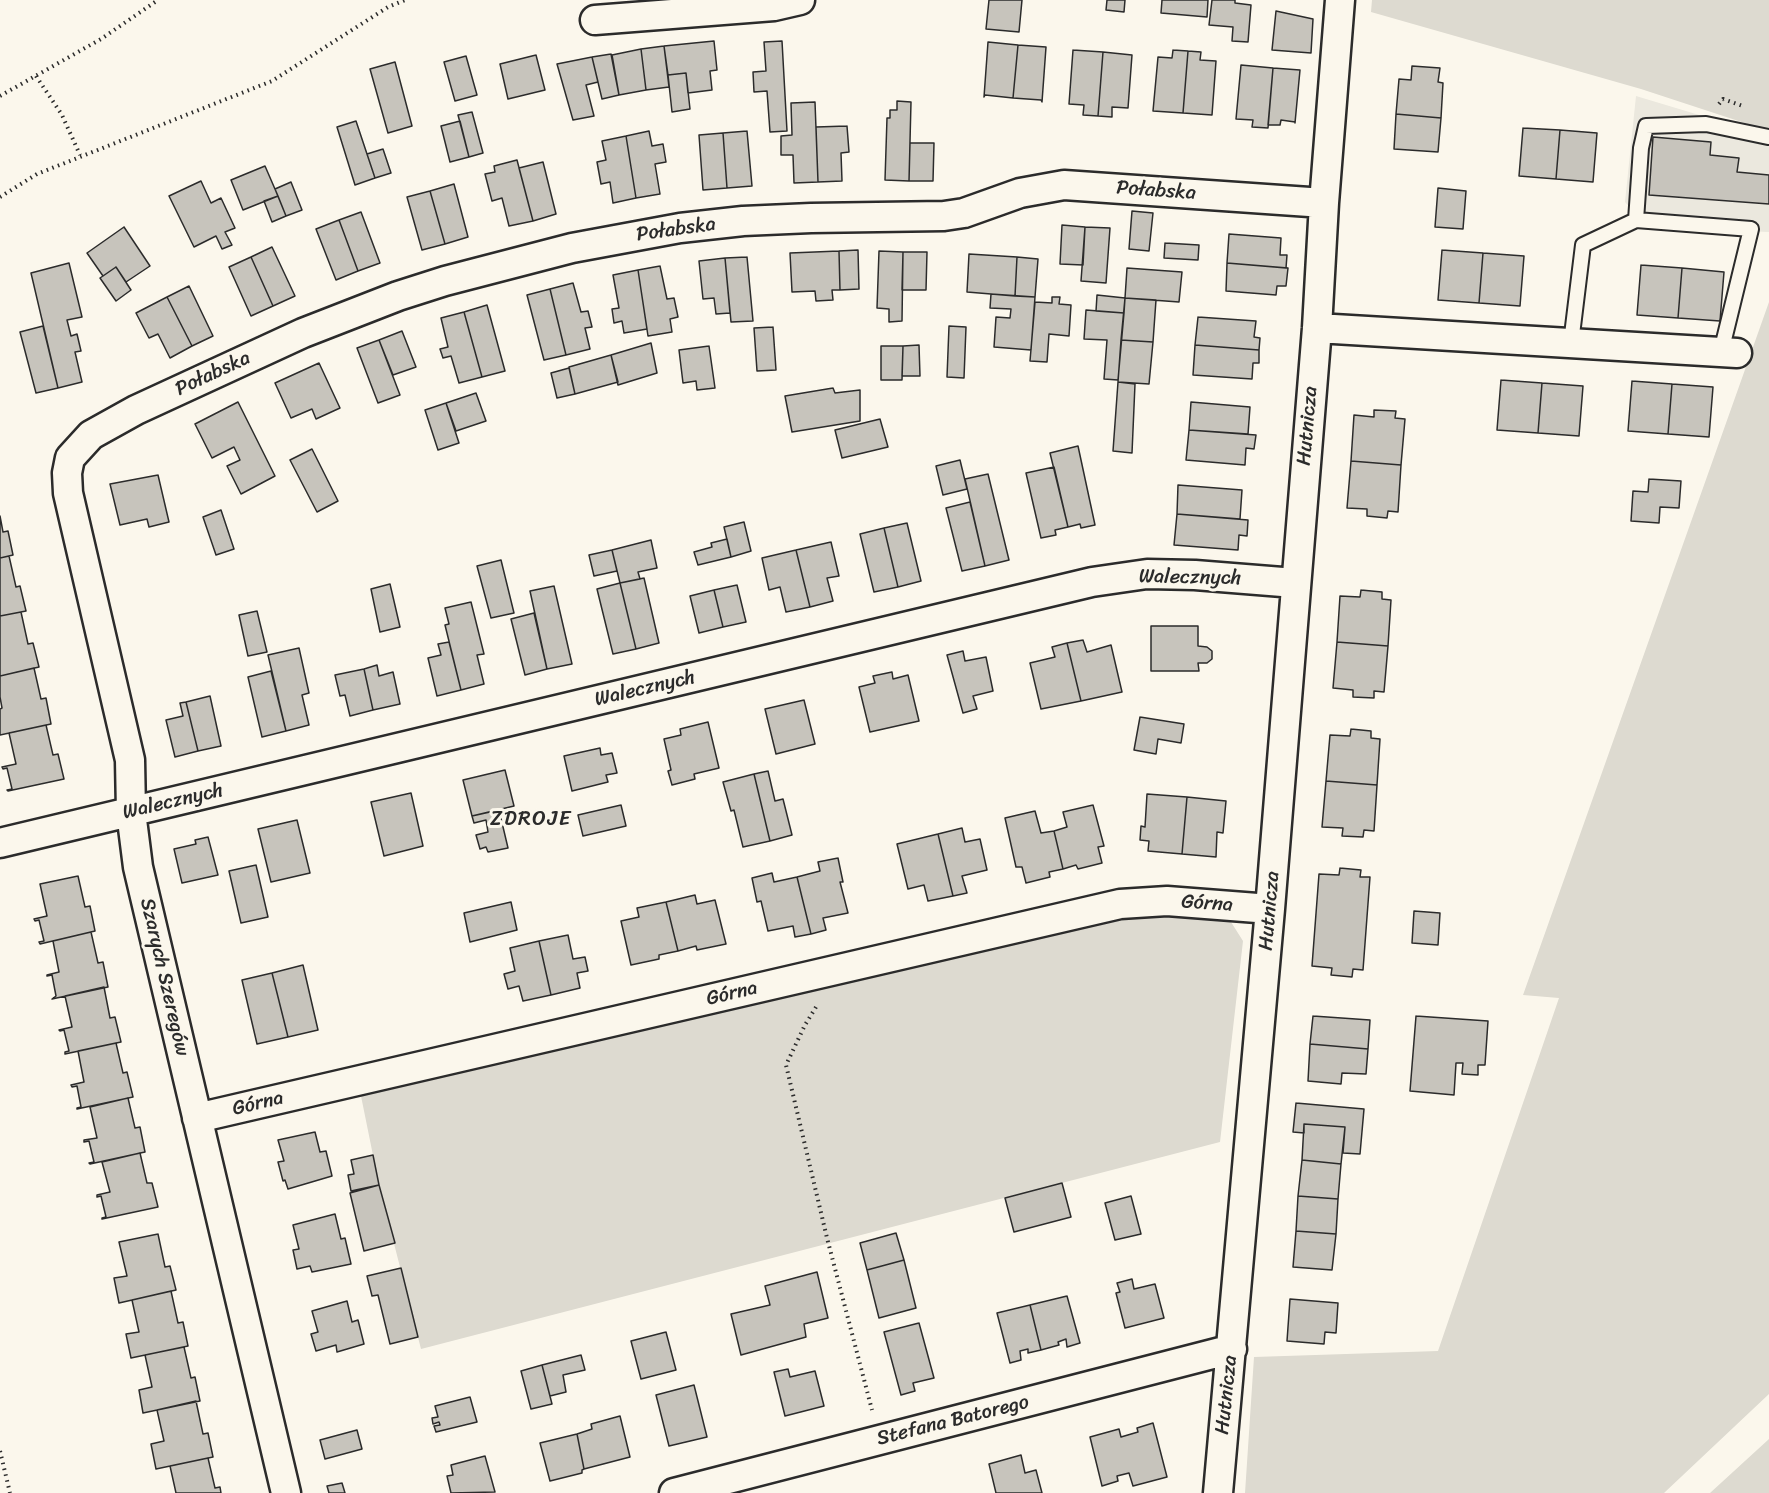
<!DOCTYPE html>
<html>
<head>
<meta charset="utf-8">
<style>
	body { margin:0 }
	canvas { display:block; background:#fbf7ec }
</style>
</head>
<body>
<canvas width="1769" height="1493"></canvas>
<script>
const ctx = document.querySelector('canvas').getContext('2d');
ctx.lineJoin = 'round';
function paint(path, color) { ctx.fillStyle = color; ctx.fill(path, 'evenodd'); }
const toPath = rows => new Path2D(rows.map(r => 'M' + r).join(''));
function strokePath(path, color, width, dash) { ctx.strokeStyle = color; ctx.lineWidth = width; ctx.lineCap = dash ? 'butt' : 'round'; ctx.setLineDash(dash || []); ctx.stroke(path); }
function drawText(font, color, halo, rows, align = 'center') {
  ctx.font = font + ' Sriracha,sans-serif'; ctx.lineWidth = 6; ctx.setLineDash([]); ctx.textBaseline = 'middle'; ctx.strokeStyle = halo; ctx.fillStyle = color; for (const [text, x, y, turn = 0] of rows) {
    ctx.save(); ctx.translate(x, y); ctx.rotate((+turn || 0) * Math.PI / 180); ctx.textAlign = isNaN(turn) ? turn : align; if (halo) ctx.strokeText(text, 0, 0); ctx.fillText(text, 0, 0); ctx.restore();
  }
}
const built = toPath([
	[1636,96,1769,136,1769,232,1647,227,1625,202]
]);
const green = toPath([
	[1372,0,1769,0,1769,131,1641,89,1371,12],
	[1769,302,1769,1394,1664,1493,1245,1493,1254,1357,1438,1351,1559,998,1523,995],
	[1133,916,1221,917,1231,922,1243,941,1220,1142,421,1349,379,1185,361,1096,947,956],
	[1769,1439,1769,1493,1710,1493]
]);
const building = toPath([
	[989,0,1022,0,1019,32,986,29,989,0],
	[1107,0,1125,0,1124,12,1106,10,1107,0],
	[1162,0,1208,0,1207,17,1161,13,1162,0],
	[1212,0,1235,0,1235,3,1251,5,1248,42,1232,41,1233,27,1209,25,1212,0],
	[1276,11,1313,19,1311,53,1272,50,1276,11],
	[714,41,717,70,710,71,712,90,688,93,686,73,668,75,664,46,714,41],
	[782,41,787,131,770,132,767,91,754,92,753,72,766,71,764,42,782,41],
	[988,42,1018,45,1013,98,985,95,984,97,988,42],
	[1018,45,1046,47,1042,102,1041,100,1013,98,1018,45],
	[664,46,669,87,646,90,641,49,664,46],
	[641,49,646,90,619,95,612,55,641,49],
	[1073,50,1103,52,1098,116,1083,115,1084,105,1069,104,1073,50],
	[1173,50,1188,51,1183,113,1153,111,1158,57,1172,58,1173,50],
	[1188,51,1201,52,1200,60,1216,61,1212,115,1183,113,1188,51],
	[1103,52,1132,55,1128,108,1112,107,1112,117,1098,116,1103,52],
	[611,54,619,95,602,99,592,57,611,54],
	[536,55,545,90,508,99,500,64,536,55],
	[466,56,477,95,455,101,444,62,466,56],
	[592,57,598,82,586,85,594,116,573,120,557,64,592,57],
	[395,62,412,126,388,133,370,69,395,62],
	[1241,65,1273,68,1268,128,1252,127,1253,120,1236,119,1241,65],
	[1412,66,1440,68,1438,82,1443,83,1441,118,1396,114,1399,79,1411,80,1412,66],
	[1273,68,1300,70,1295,123,1295,122,1281,120,1280,125,1268,125,1273,68],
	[686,73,690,109,672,112,668,75,686,73],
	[897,101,911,102,909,181,885,180,887,118,890,118,890,110,897,110,897,101],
	[815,102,818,182,794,183,793,155,781,155,781,136,792,135,791,103,815,102],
	[472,112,483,153,469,157,458,115,472,112],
	[1396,114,1441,118,1438,152,1394,149,1396,114],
	[356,121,375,178,355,185,337,127,356,121],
	[460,121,469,157,450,162,441,126,460,121],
	[847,126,849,152,841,153,842,181,818,182,816,127,847,126],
	[1523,128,1560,130,1556,179,1519,176,1523,128],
	[1560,130,1597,133,1593,182,1556,179,1560,130],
	[649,131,652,146,663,144,666,162,655,164,660,194,636,198,626,136,649,131],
	[747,131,752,186,727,188,723,133,747,131],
	[723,133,727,188,703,190,699,135,723,133],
	[626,136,636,198,613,203,610,182,601,184,597,162,606,160,602,141,626,136],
	[1653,137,1711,142,1710,155,1739,158,1737,172,1769,175,1769,204,1649,195,1653,137],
	[910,143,934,143,933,181,909,181,910,143],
	[383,149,391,173,375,178,367,154,383,149],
	[517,160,533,221,509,226,502,198,492,201,485,174,495,172,494,166,517,160],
	[543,162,556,214,533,221,519,168,543,162],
	[265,166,278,196,243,210,231,180,265,166],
	[201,181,211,203,221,198,235,228,225,232,232,245,222,249,216,236,194,247,169,196,201,181],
	[291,182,302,210,286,216,275,189,291,182],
	[454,184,468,237,445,244,430,191,454,184],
	[1438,188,1466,191,1463,229,1435,227,1438,188],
	[430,191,445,244,422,250,407,197,430,191],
	[278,196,286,216,272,222,264,201,278,196],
	[1132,211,1153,213,1149,251,1129,249,1132,211],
	[361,212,380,263,358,271,339,220,361,212],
	[339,220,358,271,336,280,316,229,339,220],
	[1062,225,1085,227,1083,265,1060,264,1062,225],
	[124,227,150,266,126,282,116,267,103,276,87,253,124,227],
	[1085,227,1110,228,1106,283,1081,281,1085,227],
	[1229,234,1281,238,1280,255,1287,255,1286,268,1227,263,1229,234],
	[1165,243,1199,245,1198,260,1164,258,1165,243],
	[272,247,295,296,273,306,251,257,272,247],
	[858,250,859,289,840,290,839,251,858,250],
	[1442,250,1483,253,1479,303,1438,300,1442,250],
	[839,251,840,290,832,290,833,300,816,301,815,291,792,292,790,253,839,251],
	[879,251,903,252,902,321,889,322,889,309,877,308,879,251],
	[903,252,927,252,926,290,902,290,903,252],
	[1483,253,1524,256,1520,306,1479,303,1483,253],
	[969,254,1017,257,1015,296,967,292,969,254],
	[251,257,273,306,251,316,229,267,251,257],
	[747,257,753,321,731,322,725,258,747,257],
	[1017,257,1038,259,1035,297,1015,296,1017,257],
	[725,258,730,313,716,314,714,298,703,299,699,261,725,258],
	[69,263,82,317,67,320,71,336,77,334,81,351,75,352,82,382,58,388,31,273,69,263],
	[1227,263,1288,268,1286,286,1277,286,1276,295,1226,291,1227,263],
	[1641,265,1682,268,1678,318,1637,315,1641,265],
	[660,266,667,299,674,298,678,317,670,319,672,332,648,336,638,270,660,266],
	[116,267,131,290,116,301,100,278,116,267],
	[1127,268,1182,272,1179,302,1125,298,1127,268],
	[1682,268,1724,272,1720,321,1678,318,1682,268],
	[638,270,647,329,624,333,622,321,614,323,612,309,619,308,613,275,638,270],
	[573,283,581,312,588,311,592,327,585,328,590,349,566,355,550,289,573,283],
	[189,286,213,336,192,346,167,297,189,286],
	[550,289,566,355,544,360,527,295,550,289],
	[991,294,1035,297,1031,350,994,347,996,317,1010,318,1011,309,990,308,991,294],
	[1097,295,1125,298,1124,313,1096,311,1097,295],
	[167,297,192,346,170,358,158,334,149,338,136,313,167,297],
	[1052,297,1060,297,1059,304,1071,305,1069,336,1049,334,1047,362,1030,361,1035,302,1052,303,1052,297],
	[1125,298,1156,300,1153,342,1121,340,1125,298],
	[487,305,505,371,482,377,464,312,487,305],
	[1086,310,1124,313,1118,380,1104,379,1107,340,1084,339,1086,310],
	[464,312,482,377,459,383,451,356,443,358,440,349,448,347,441,318,464,312],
	[1198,317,1256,321,1254,337,1260,338,1259,350,1195,345,1198,317],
	[43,326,58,388,36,393,20,332,43,326],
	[949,326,966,327,964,378,947,377,949,326],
	[773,327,776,370,757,371,754,328,773,327],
	[402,331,416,367,393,375,379,340,402,331],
	[379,340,400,395,378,403,357,348,379,340],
	[1121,340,1153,342,1149,384,1118,382,1121,340],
	[651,343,657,373,618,385,611,355,651,343],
	[919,345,920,376,902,376,903,346,919,345],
	[1195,345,1259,350,1259,363,1253,363,1252,379,1193,375,1195,345],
	[709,346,715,388,697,390,696,381,683,383,679,350,709,346],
	[881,346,903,346,902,380,881,380,881,346],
	[611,355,618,382,575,394,569,367,611,355],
	[319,363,340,408,316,419,312,409,291,418,275,383,319,363],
	[569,368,575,394,557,398,551,373,569,368],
	[1501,380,1542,383,1538,433,1497,430,1501,380],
	[1632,381,1672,384,1668,434,1628,431,1632,381],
	[1118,382,1135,384,1132,453,1113,451,1118,382],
	[1542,383,1583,386,1579,436,1538,433,1542,383],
	[1672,384,1713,387,1709,437,1668,434,1672,384],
	[833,388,835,393,860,390,860,421,792,432,785,396,833,388],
	[476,393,486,421,456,431,446,403,476,393],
	[238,402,275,476,241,494,227,466,240,460,234,447,212,458,195,424,238,402],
	[1191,402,1250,407,1248,434,1189,430,1191,402],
	[446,403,459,443,438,450,425,410,446,403],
	[1374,410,1396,411,1395,418,1405,419,1401,465,1351,461,1354,415,1374,417,1374,410],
	[880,419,888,447,842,458,835,430,880,419],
	[1189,430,1256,435,1254,449,1246,448,1245,465,1186,460,1189,430],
	[1078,446,1095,525,1081,528,1080,524,1068,527,1050,453,1078,446],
	[312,449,338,501,317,512,290,460,312,449],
	[960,460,967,489,943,495,936,466,960,460],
	[1351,461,1401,465,1398,512,1388,511,1387,518,1367,516,1367,509,1347,508,1351,461],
	[1054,467,1068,527,1055,530,1056,535,1041,538,1026,473,1054,467],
	[988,474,1009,560,985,566,965,479,988,474],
	[158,475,169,522,149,527,147,519,120,525,110,484,158,475],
	[1649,479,1681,481,1679,508,1660,507,1659,523,1631,521,1633,491,1648,492,1649,479],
	[1178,485,1242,490,1240,519,1177,514,1178,485],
	[970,502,985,566,962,571,946,508,970,502],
	[221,510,234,549,216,555,203,517,221,510],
	[1177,514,1248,520,1247,536,1239,535,1238,550,1174,545,1177,514],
	[0,516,3,532,8,531,13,555,0,558,0,516],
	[744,522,751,551,731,557,724,527,744,522],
	[907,523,921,581,898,587,884,528,907,523],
	[884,528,898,587,874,592,860,534,884,528],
	[727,539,731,557,698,565,694,552,712,547,711,543,727,539],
	[651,540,657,568,638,572,640,579,620,583,612,550,651,540],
	[831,542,839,576,827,578,833,601,810,607,796,550,831,542],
	[612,550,617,571,594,576,589,555,612,550],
	[796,550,810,607,786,612,780,587,769,590,762,558,796,550],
	[9,556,16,587,20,586,26,611,0,616,0,558,9,556],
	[501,560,514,613,491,618,477,566,501,560],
	[644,578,659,643,636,649,620,583,644,578],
	[620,583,636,649,613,654,597,589,620,583],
	[390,584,400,627,380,632,371,589,390,584],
	[737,585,746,622,723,627,714,590,737,585],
	[554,586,572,664,547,669,530,591,554,586],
	[714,590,723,627,699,633,690,596,714,590],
	[1361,590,1382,592,1382,599,1391,600,1388,646,1337,642,1340,596,1360,597,1361,590],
	[471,602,484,654,477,655,484,684,461,690,445,625,449,624,445,608,471,602],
	[257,611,267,652,248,656,239,615,257,611],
	[21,612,28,644,33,643,39,667,0,676,0,616,21,612],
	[534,613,547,669,525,675,511,619,534,613],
	[1151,626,1198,626,1198,646,1207,647,1212,651,1212,659,1207,663,1198,663,1199,671,1151,671,1151,626],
	[1083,640,1087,652,1111,645,1122,692,1081,701,1067,643,1083,640],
	[449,642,461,690,437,696,428,658,441,655,438,644,449,642],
	[1337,642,1388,646,1384,692,1374,691,1374,698,1353,697,1353,690,1333,688,1337,642],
	[1067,643,1081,701,1041,709,1030,663,1055,657,1052,647,1067,643],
	[299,648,309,693,302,695,309,725,286,731,268,655,299,648],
	[963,651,965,661,986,657,993,691,973,696,977,709,963,713,947,655,963,651],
	[377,665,379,676,393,672,400,704,373,710,364,669,377,665],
	[34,668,41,699,46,698,51,724,0,735,0,709,2,708,0,697,0,676,34,668],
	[364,669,373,710,350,716,345,695,340,696,335,675,364,669],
	[271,671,286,731,262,737,248,677,271,671],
	[892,672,893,679,908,675,919,721,870,732,859,687,875,683,873,676,892,672],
	[210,696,221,746,198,751,186,702,210,696],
	[804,700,815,744,776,754,765,709,804,700],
	[186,702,198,751,175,757,166,720,183,716,180,703,186,702],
	[1140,717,1184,724,1181,743,1158,739,1156,754,1134,750,1140,717],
	[708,722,719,768,694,774,695,779,672,785,668,771,671,770,664,739,681,735,680,729,708,722],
	[46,725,53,755,58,754,64,779,8,791,7,790,12,789,7,768,3,769,2,767,16,764,9,733,46,725],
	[1351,729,1371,731,1371,738,1380,739,1377,785,1326,781,1330,735,1350,736,1351,729],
	[600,748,601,755,612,753,617,773,606,775,608,782,572,791,564,756,600,748],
	[505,770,514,806,472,816,463,780,505,770],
	[768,771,775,801,783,799,792,835,770,841,754,774,768,771],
	[754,774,770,841,743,847,734,810,731,811,723,782,754,774],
	[1326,781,1377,785,1374,831,1364,830,1363,837,1342,836,1343,828,1322,827,1326,781],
	[411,793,423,846,384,856,371,802,411,793],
	[1147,794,1187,797,1182,854,1148,851,1149,841,1140,840,1141,826,1145,827,1147,794],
	[1187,797,1226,801,1223,833,1217,832,1216,857,1182,854,1187,797],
	[621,805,626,826,583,836,578,815,621,805],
	[1093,805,1104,846,1098,847,1102,863,1078,869,1076,865,1063,869,1054,831,1067,827,1063,812,1093,805],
	[499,810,508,848,488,852,486,847,480,849,476,835,488,832,486,820,474,823,472,816,499,810],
	[1035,811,1041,833,1054,831,1063,869,1049,872,1050,877,1026,883,1022,867,1016,867,1005,818,1035,811],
	[297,820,310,873,271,882,258,829,297,820],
	[962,828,965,842,980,839,987,870,962,876,967,893,953,896,938,834,962,828],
	[938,834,953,896,928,901,924,885,908,889,897,844,938,834],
	[208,837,218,875,182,883,174,849,196,844,195,840,208,837],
	[838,858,843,882,840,882,848,913,823,918,826,930,811,934,797,877,820,871,818,862,838,858],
	[256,865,268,917,241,923,229,871,256,865],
	[1340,868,1361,870,1360,877,1370,877,1363,970,1353,969,1352,977,1331,975,1332,968,1312,966,1319,874,1339,875,1340,868],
	[772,873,774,882,797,877,811,934,795,937,793,926,768,931,761,901,757,902,752,878,772,873],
	[78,876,85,907,90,906,95,931,40,944,39,942,44,941,39,920,35,921,34,919,47,916,40,884,78,876],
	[695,895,697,904,715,900,726,944,697,950,696,946,678,951,666,902,695,895],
	[511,902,517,930,470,942,464,913,511,902],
	[666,902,678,951,659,955,659,959,631,965,621,921,639,917,637,908,666,902],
	[1414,911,1440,913,1438,945,1412,943,1414,911],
	[91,932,98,963,103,962,108,987,52,999,56,996,52,975,47,976,47,975,59,972,53,941,91,932],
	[568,935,573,959,585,957,588,971,577,973,580,988,551,995,539,941,568,935],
	[539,941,551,995,523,1001,519,986,508,989,504,974,515,971,510,948,539,941],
	[303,965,318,1030,288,1037,272,973,303,965],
	[272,973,288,1037,257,1044,242,980,272,973],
	[104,987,110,1018,115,1017,121,1042,65,1054,65,1052,69,1051,64,1030,60,1031,59,1030,72,1027,65,996,104,987],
	[1313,1016,1370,1020,1368,1049,1310,1044,1313,1016],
	[1416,1016,1488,1021,1485,1065,1478,1065,1478,1075,1462,1074,1463,1063,1456,1063,1454,1095,1410,1091,1416,1016],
	[116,1043,123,1073,127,1072,133,1097,77,1109,77,1108,81,1107,77,1086,72,1087,71,1085,84,1082,78,1051,116,1043],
	[1310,1044,1368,1049,1366,1074,1342,1073,1341,1084,1308,1081,1310,1044],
	[128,1098,135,1128,140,1127,145,1152,90,1164,89,1163,94,1162,89,1141,84,1142,84,1140,97,1138,90,1107,128,1098],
	[1296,1103,1364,1109,1360,1154,1343,1153,1345,1127,1304,1124,1304,1133,1293,1132,1296,1103],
	[1304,1124,1345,1127,1341,1164,1302,1160,1304,1124],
	[315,1132,320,1152,326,1151,332,1176,288,1189,285,1180,283,1181,278,1162,284,1161,278,1140,315,1132],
	[140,1153,147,1183,152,1183,158,1207,102,1219,102,1218,106,1217,101,1196,97,1197,97,1195,110,1192,102,1162,140,1153],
	[373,1155,379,1185,351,1191,348,1175,354,1174,351,1160,373,1155],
	[1302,1160,1341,1164,1338,1199,1298,1196,1302,1160],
	[1062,1183,1071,1217,1014,1232,1005,1198,1062,1183],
	[379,1185,395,1243,364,1251,350,1193,379,1185],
	[1131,1196,1141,1234,1115,1240,1105,1203,1131,1196],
	[1298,1196,1338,1199,1336,1234,1296,1231,1298,1196],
	[335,1214,341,1239,345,1238,351,1264,312,1272,310,1266,297,1269,293,1250,299,1249,293,1225,335,1214],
	[1296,1231,1336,1234,1332,1270,1293,1267,1296,1231],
	[896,1233,904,1260,867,1270,860,1243,896,1233],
	[158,1234,165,1267,170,1266,176,1290,119,1303,114,1278,127,1276,119,1242,158,1234],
	[904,1260,916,1308,879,1318,867,1270,904,1260],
	[401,1268,418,1337,390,1344,378,1295,372,1296,367,1276,401,1268],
	[817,1272,828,1318,804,1324,806,1337,741,1355,731,1314,770,1305,765,1286,817,1272],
	[1132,1279,1134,1289,1155,1284,1164,1318,1125,1328,1116,1293,1120,1292,1117,1283,1132,1279],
	[171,1291,178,1323,183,1322,188,1346,131,1358,126,1334,139,1332,132,1300,171,1291],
	[1067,1296,1080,1343,1067,1347,1066,1339,1058,1342,1059,1345,1041,1350,1030,1305,1067,1296],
	[1290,1299,1338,1303,1336,1333,1325,1332,1324,1344,1287,1341,1290,1299],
	[347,1301,352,1322,358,1320,364,1344,337,1352,336,1345,316,1351,311,1334,318,1332,312,1311,347,1301],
	[1030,1305,1041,1350,1028,1353,1028,1349,1020,1351,1021,1360,1010,1363,997,1313,1030,1305],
	[919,1323,934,1378,913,1383,915,1391,901,1395,884,1332,919,1323],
	[666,1332,676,1370,641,1379,631,1341,666,1332],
	[184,1347,191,1378,195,1377,200,1401,143,1413,139,1390,152,1387,145,1355,184,1347],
	[581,1355,585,1370,563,1375,566,1392,550,1396,542,1365,581,1355],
	[542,1365,552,1404,531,1409,521,1371,542,1365],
	[788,1369,790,1377,815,1371,824,1406,785,1416,774,1372,788,1369],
	[694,1385,707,1437,669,1446,656,1395,694,1385],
	[470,1397,477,1422,436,1432,434,1426,440,1425,439,1422,433,1424,432,1418,438,1417,435,1406,470,1397],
	[196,1401,203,1434,208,1433,213,1457,156,1469,151,1444,164,1441,157,1410,196,1401],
	[620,1416,630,1457,584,1469,577,1434,592,1429,591,1424,620,1416],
	[1153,1423,1167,1477,1133,1486,1129,1473,1117,1476,1118,1481,1102,1486,1090,1437,1119,1429,1121,1437,1138,1432,1137,1428,1153,1423],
	[357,1430,362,1449,325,1459,320,1440,357,1430],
	[577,1434,584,1469,582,1470,582,1473,550,1481,540,1443,577,1434],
	[1021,1455,1025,1473,1036,1470,1042,1493,996,1493,989,1464,1021,1455],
	[485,1456,495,1492,451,1493,447,1476,453,1475,451,1465,485,1456],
	[208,1458,215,1488,220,1487,221,1493,176,1493,170,1466,208,1458],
	[342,1483,345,1493,329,1493,327,1486,342,1483]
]);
const path = toPath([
	[36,76,62,115,80,155],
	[0,96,101,39,158,0],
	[1719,104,1723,99,1743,106],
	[0,197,37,174,272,81,388,7,405,0],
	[816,1007,805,1025,786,1065,827,1238,872,1410],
	[0,1451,10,1493]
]);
const service = toPath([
	[1571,343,1583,245,1636,220],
	[1721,352,1751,229,1636,220,1641,148,1646,126,1706,124,1768,137]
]);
const minor = toPath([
	[595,20,774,6,800,0],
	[1317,328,1737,353],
	[0,843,1092,582,1147,574,1195,575,1295,583],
	[197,1118,1120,904,1167,901,1270,909],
	[286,1493,138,867,131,812,130,760,68,493,67,473,70,458,91,435,136,410,303,333,398,296,445,281,572,248,680,228,743,221,811,218,944,216,964,213,1020,193,1064,185,1324,203],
	[674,1493,1232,1349],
	[1218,1493,1270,909,1317,328,1324,203,1340,0]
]);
const streetNames = [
	["Połabska",1156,191,4],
	["Połabska",676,230,-8],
	["Połabska",213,374,-25],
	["Hutnicza",1308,426,-85],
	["Walecznych",1190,578,1],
	["Walecznych",645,689,-13],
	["Walecznych",173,802,-13],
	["Górna",1207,904,4],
	["Hutnicza",1270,911,-85],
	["Szarych Szeregów",164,977,77],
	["Górna",732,994,-13],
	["Górna",258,1104,-13],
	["Hutnicza",1227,1395,-84],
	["Stefana Batorego",953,1421,-14]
];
const neighbourhoodNames = [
	["ZDROJE",531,820]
];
paint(built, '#ebe8de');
paint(green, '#dddad0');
paint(building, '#c7c4bc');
strokePath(building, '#2b2b2b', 1.5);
strokePath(service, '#2b2b2b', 18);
strokePath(minor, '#2b2b2b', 33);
strokePath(path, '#2b2b2b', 4, [1.5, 4.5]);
strokePath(service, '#fbf7ec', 14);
strokePath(minor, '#fbf7ec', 28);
drawText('20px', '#2b2b2b', '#fbf7ec', streetNames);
ctx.letterSpacing = '1.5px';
drawText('21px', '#2b2b2b', '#fbf7ec', neighbourhoodNames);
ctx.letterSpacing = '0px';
</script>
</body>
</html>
